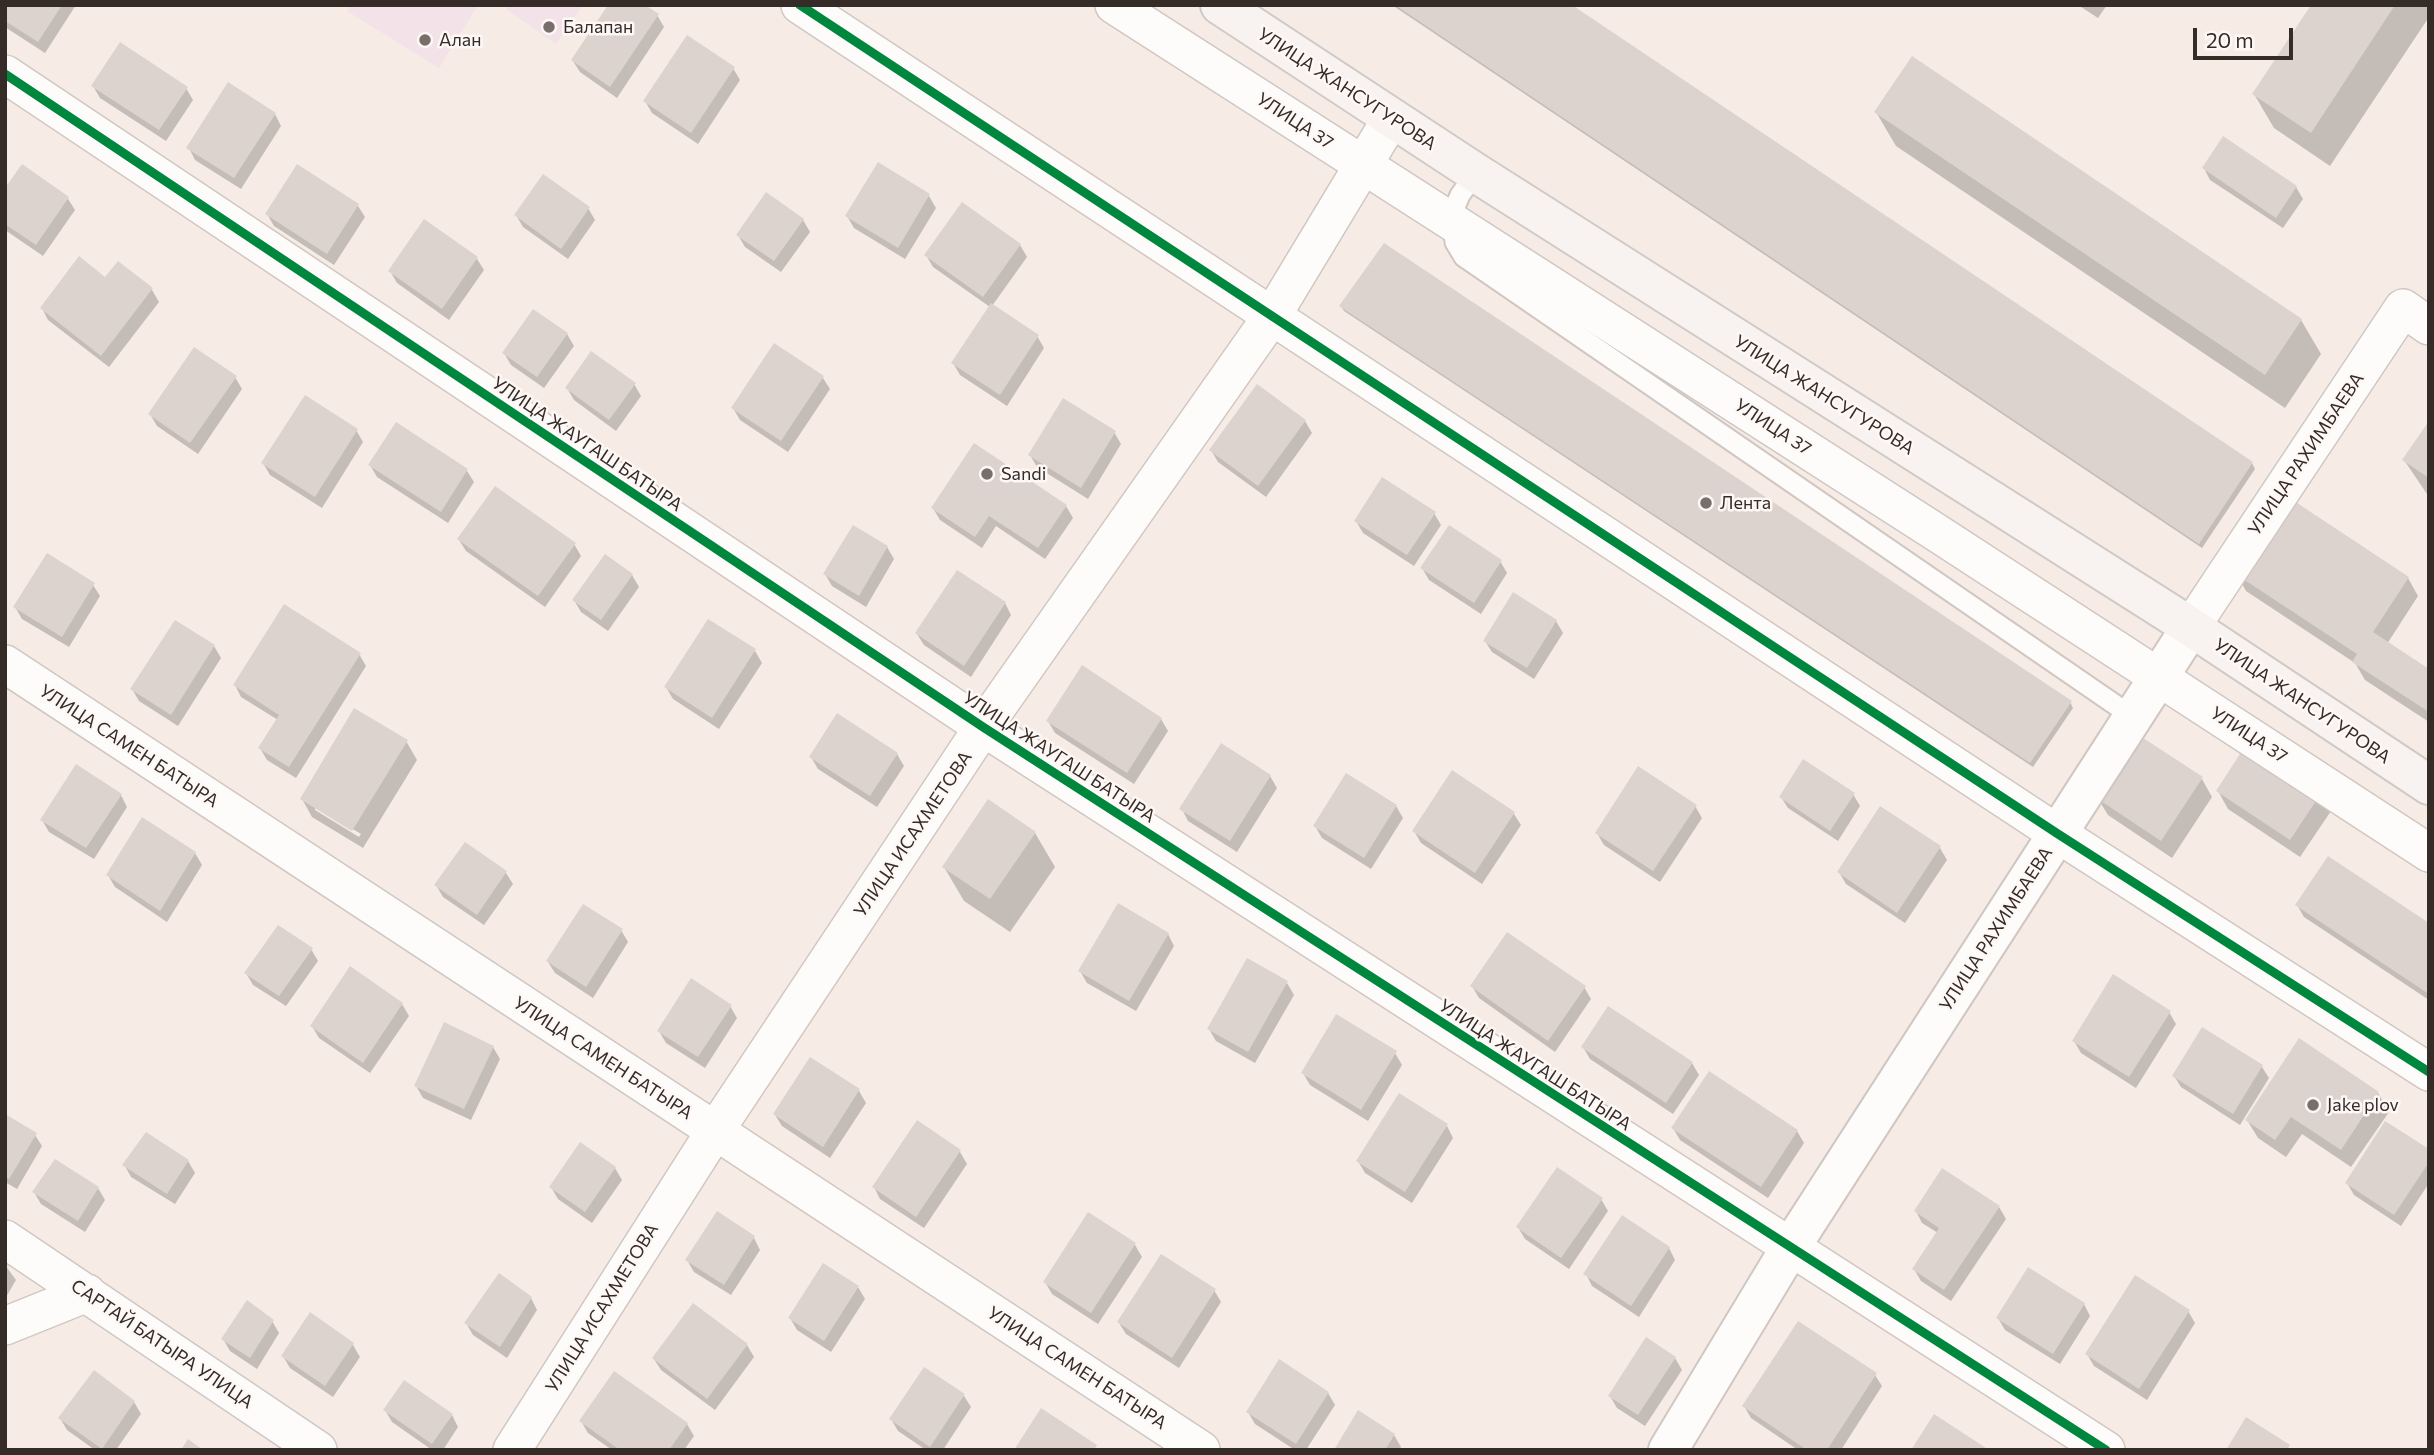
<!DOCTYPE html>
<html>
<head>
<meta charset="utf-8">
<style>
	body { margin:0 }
	#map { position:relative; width:2434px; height:1455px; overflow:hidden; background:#f6ebe5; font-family:Commissioner,sans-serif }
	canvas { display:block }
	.frame { position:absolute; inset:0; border:7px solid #352c28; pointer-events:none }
	.scale { position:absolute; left:2193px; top:28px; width:100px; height:32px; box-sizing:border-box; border:4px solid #352c28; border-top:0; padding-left:9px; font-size:21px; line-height:24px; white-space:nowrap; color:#352c28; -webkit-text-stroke:5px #fdf8f6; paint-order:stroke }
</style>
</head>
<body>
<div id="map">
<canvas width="2434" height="1455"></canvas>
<div class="frame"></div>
<div class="scale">20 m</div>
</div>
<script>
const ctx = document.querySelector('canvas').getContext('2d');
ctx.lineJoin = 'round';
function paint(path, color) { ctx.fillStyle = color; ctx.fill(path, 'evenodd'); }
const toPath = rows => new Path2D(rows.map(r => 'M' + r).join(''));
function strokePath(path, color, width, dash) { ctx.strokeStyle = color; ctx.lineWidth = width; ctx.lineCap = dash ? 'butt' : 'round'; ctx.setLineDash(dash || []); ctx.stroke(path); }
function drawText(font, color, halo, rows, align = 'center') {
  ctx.font = font + ' Commissioner,sans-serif'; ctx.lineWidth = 5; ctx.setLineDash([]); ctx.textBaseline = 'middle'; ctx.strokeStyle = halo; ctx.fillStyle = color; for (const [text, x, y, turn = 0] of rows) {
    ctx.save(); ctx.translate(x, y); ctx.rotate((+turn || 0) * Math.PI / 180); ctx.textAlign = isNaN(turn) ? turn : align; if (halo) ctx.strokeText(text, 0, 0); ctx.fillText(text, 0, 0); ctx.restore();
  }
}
const industrial = toPath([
	[351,5,478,5,439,68,347,11],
	[508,5,583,5,556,44,506,9]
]);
const shadow = toPath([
	[5,5,76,5,45,53,5,27],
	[1392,5,1569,5,2252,463,2255,469,2202,548],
	[2078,5,2107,5,2098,18],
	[2313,5,2429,5,2429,17,2330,166,2274,128,2254,94],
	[657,15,664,27,617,98,580,72,573,61],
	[733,68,740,80,698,144,652,113,645,101],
	[93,86,186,88,193,100,166,141,100,98],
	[1876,112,2301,320,2321,354,2285,408,1896,146],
	[275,114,281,126,241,189,195,160,189,148],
	[2204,168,2296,187,2303,199,2283,228,2210,180],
	[5,191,68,199,75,210,43,256,5,230],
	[929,196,936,208,905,259,854,228,847,216],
	[358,206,365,217,334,265,274,226,267,214],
	[588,208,595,220,568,259,523,227,516,215],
	[803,220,810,232,781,272,745,247,738,235],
	[1020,245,1027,257,992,306,1037,336,1044,348,1007,406,960,375,953,363,990,307,933,267,926,255],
	[477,259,484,270,449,320,397,283,390,271],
	[118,264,152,290,159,302,109,367,48,320,42,308,106,280],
	[1341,306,2070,702,2073,708,2033,767,1344,311],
	[567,334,574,346,544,388,511,365,504,353],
	[775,345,823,378,830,389,788,452,740,420,733,408],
	[235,377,242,389,198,454,157,426,150,414],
	[634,384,641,396,616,431,574,400,567,388],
	[1258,386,1305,421,1312,433,1266,497,1218,462,1211,450],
	[2429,424,2429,497,2404,460],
	[356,430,363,442,322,508,270,475,263,463],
	[1114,432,1121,444,1088,499,1037,467,1030,455],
	[370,465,467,471,474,482,448,523,377,477],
	[1066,506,1073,518,1045,559,996,526,982,548,940,520,933,508],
	[1434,513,1441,525,1414,566,1363,533,1356,521],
	[459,540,574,544,581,556,545,607,466,551],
	[887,547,894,559,866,607,832,586,825,574],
	[1500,561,1507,573,1481,614,1429,580,1422,568],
	[2236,573,2408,578,2418,596,2387,644,2429,671,2429,722,2365,680,2355,663,2246,591],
	[632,575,639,587,608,631,581,612,574,600],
	[93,585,100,596,69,647,22,619,15,607],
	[1005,603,1011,615,971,677,924,645,917,634],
	[1556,621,1563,633,1534,679,1492,652,1485,641],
	[214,646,221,658,178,726,139,701,132,689],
	[755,651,762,663,719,729,673,699,666,687],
	[359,654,366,666,296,778,267,760,260,748,278,720,241,697,235,685],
	[1161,719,1168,731,1134,784,1055,733,1048,721],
	[406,741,417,760,363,848,312,817,302,799],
	[315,806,361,834,359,837,315,810],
	[2248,745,2331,811,2300,857,2228,809,2218,791],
	[897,754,904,766,877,807,818,769,811,757],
	[1452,773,1514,814,1521,825,1482,884,1421,843,1414,831],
	[1346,775,1396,806,1403,818,1371,869,1322,838,1315,826],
	[1270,776,1277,788,1237,852,1188,821,1182,809],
	[2202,779,2212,797,2172,858,2108,815,2097,797],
	[1853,794,1860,806,1838,841,1788,808,1781,797],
	[121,795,127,807,94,859,49,832,42,820],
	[989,801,1035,833,1055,867,1010,932,964,901,944,867],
	[1695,806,1702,818,1660,882,1604,845,1597,833],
	[465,844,506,873,513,884,484,925,443,897,436,885],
	[1940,848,1947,860,1905,923,1846,884,1839,872],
	[195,853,202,865,167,922,115,887,108,875],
	[2297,905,2429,925,2429,1000,2304,917],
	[621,930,628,942,593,998,555,973,548,962],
	[1168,934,1174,946,1136,1011,1087,983,1080,971],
	[311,949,318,961,286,1006,253,985,246,973],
	[1287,983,1294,995,1255,1063,1216,1041,1209,1029],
	[1472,986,1584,987,1591,999,1555,1052,1479,998],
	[402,1004,409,1016,370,1073,319,1038,312,1026],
	[730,1006,737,1018,705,1068,666,1043,659,1031],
	[2169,1012,2176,1024,2136,1088,2081,1053,2074,1041],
	[2203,1029,2262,1067,2269,1078,2240,1125,2181,1087,2174,1076],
	[2300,1041,2378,1093,2389,1112,2351,1167,2302,1134,2286,1157,2258,1138,2247,1120],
	[493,1047,500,1059,471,1120,423,1098,416,1086],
	[1583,1047,1692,1063,1699,1075,1673,1114,1590,1059],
	[1395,1053,1402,1065,1368,1121,1310,1085,1303,1073],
	[811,1059,859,1091,866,1103,830,1158,782,1126,775,1115],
	[5,1116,35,1135,42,1146,17,1189,5,1182],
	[917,1123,960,1152,967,1164,924,1228,880,1199,874,1187],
	[1447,1126,1453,1138,1412,1203,1365,1173,1358,1161],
	[1673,1128,1797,1131,1804,1143,1768,1198,1680,1140],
	[2429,1151,2429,1183,2401,1226,2354,1195,2347,1183],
	[188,1161,195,1173,175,1204,131,1177,125,1166],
	[615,1168,622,1180,592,1223,558,1199,551,1187],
	[98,1188,105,1200,85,1232,41,1204,34,1192],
	[1601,1199,1608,1211,1569,1269,1525,1239,1518,1227],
	[1999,1207,2006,1219,1951,1301,1921,1281,1914,1269,1938,1233,1922,1223,1916,1211],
	[1089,1214,1135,1245,1142,1257,1098,1324,1052,1294,1045,1282],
	[754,1238,760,1250,731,1295,694,1272,687,1260],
	[1669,1248,1675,1260,1639,1317,1592,1286,1586,1274],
	[5,1265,16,1280,5,1299],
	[858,1287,865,1299,831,1352,797,1330,790,1318],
	[1214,1290,1221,1302,1179,1368,1126,1334,1119,1323],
	[531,1298,537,1310,507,1358,473,1335,466,1323],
	[2084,1304,2090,1316,2060,1364,2005,1330,1998,1318],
	[2188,1311,2195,1323,2147,1400,2094,1366,2087,1354],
	[311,1314,353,1345,360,1357,333,1397,290,1368,283,1356],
	[272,1321,279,1333,257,1369,230,1351,223,1339],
	[747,1345,754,1357,715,1410,661,1370,654,1359],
	[1675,1358,1682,1370,1645,1426,1617,1408,1610,1396],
	[924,1369,964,1396,971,1407,943,1450,926,1450,898,1431,891,1419],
	[1875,1375,1882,1386,1841,1450,1798,1450,1751,1418,1744,1406],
	[1328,1393,1335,1405,1306,1450,1295,1450,1255,1424,1248,1412],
	[134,1402,141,1414,116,1450,95,1450,67,1430,60,1418],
	[385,1410,452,1415,458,1427,443,1450,432,1450,392,1422],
	[581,1421,687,1424,694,1436,684,1450,612,1450,588,1433],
	[1394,1435,1401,1447,1399,1450,1336,1450]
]);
const building = toPath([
	[5,5,62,5,38,42,5,21],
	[608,5,645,5,659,14,610,87,571,60],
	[1395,5,1572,5,2253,462,2199,544],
	[2311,5,2395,5,2311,133,2252,94],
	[687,35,735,67,691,133,643,101],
	[120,42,188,87,159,130,91,86],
	[1912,56,2302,319,2265,375,1874,112],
	[228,82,276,113,234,178,186,148],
	[2223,136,2297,186,2276,218,2202,168],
	[878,162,930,194,898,248,845,216],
	[22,164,69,197,36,245,5,224,5,188],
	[297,164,359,204,327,254,265,214],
	[543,174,590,207,561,249,514,215],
	[766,192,804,219,774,261,736,235],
	[962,202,1021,244,983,297,924,255],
	[424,219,478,257,442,309,388,271],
	[1384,243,2072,701,2030,763,1339,306],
	[79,256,105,277,118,261,153,288,101,356,40,308],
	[991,303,1039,335,1000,395,951,363],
	[533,309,568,333,537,377,502,353],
	[774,343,824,376,781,441,731,408],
	[194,347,237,376,190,443,148,414],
	[591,351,636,383,609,420,565,388],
	[1257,384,1306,420,1258,486,1209,450],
	[305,395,358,429,315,497,261,463],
	[1063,398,1116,431,1081,488,1028,455],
	[2429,421,2429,478,2402,460],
	[396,422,468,469,441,512,368,465],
	[974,443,1067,505,1038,548,989,516,975,537,931,508],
	[1382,477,1436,512,1407,555,1354,521],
	[495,486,576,543,538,596,457,539],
	[2285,495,2409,577,2373,632,2429,669,2429,712,2352,662,2357,654,2234,573],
	[853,525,888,546,859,596,823,574],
	[1449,525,1502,560,1474,603,1420,568],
	[47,553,95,583,62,637,13,607],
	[605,554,633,574,601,620,572,600],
	[957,570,1006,602,964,666,915,633],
	[1513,592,1557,620,1527,668,1483,641],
	[284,604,361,653,289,767,258,748,279,715,233,685],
	[708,619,756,649,712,718,664,687],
	[175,620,215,645,171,715,130,689],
	[1082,665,1162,718,1127,773,1046,721],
	[354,708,408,740,352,831,300,799],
	[837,713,898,753,870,796,809,757],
	[2137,734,2203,777,2161,841,2095,797],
	[1221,743,1271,775,1230,841,1179,809],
	[2247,743,2322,792,2290,840,2216,791],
	[1803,759,1855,793,1830,831,1779,797],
	[76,764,122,794,86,848,40,820],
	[1638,766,1697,805,1653,871,1595,833],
	[1452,770,1515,812,1475,873,1412,831],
	[1346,773,1397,805,1364,858,1313,826],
	[988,799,1036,832,990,899,942,867],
	[1880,806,1941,846,1897,913,1837,872],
	[142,817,196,852,160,911,106,875],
	[465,842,507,871,477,915,434,885],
	[2328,856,2429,923,2429,994,2295,905],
	[1118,903,1169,933,1129,1001,1078,971],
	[583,904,623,929,586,987,546,961],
	[278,925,313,948,279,996,244,973],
	[1507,932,1586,986,1548,1041,1470,986],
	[1247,958,1288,981,1248,1052,1207,1029],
	[350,966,403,1003,363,1063,310,1026],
	[2113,974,2171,1011,2129,1077,2072,1041],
	[691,978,732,1005,698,1057,657,1031],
	[1608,1006,1693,1062,1666,1103,1581,1047],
	[1336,1014,1397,1051,1361,1110,1301,1073],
	[444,1022,494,1046,464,1109,414,1086],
	[2202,1027,2263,1065,2233,1114,2172,1076],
	[2299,1038,2379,1092,2341,1150,2291,1117,2275,1140,2245,1120],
	[810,1057,860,1089,823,1147,773,1114],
	[1709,1071,1798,1130,1761,1187,1671,1128],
	[1399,1093,1448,1124,1405,1192,1356,1161],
	[5,1114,37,1133,9,1179,5,1176],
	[917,1120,961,1150,916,1217,872,1187],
	[2385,1121,2429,1149,2429,1162,2394,1215,2345,1183],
	[146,1132,189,1160,167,1194,122,1165],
	[580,1142,616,1167,585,1212,549,1187],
	[55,1159,99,1187,78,1221,32,1192],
	[1557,1167,1603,1198,1561,1258,1516,1227],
	[1942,1168,2000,1206,1944,1290,1912,1269,1939,1228,1914,1211],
	[717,1211,755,1236,724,1285,685,1260],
	[1088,1212,1136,1243,1091,1313,1043,1282],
	[1622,1215,1670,1247,1631,1306,1583,1274],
	[1161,1254,1216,1289,1172,1358,1117,1322],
	[823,1263,859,1286,824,1341,788,1318],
	[2028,1267,2085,1303,2053,1354,1996,1318],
	[499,1273,532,1297,500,1347,464,1323],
	[2135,1275,2190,1310,2139,1389,2085,1354],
	[247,1300,274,1320,250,1358,221,1339],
	[693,1303,748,1344,707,1399,652,1358],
	[310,1312,354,1343,325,1386,281,1356],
	[1798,1321,1877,1373,1827,1450,1807,1450,1742,1406],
	[1646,1337,1676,1357,1638,1415,1608,1396],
	[1279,1359,1329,1392,1296,1444,1246,1412],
	[924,1367,965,1394,930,1447,889,1419],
	[94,1370,135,1401,102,1449,58,1418],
	[614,1371,688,1423,669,1450,620,1450,579,1421],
	[404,1380,453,1414,432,1444,383,1410],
	[1041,1408,1097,1445,1094,1450,1014,1450],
	[1358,1410,1395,1434,1385,1450,1334,1450],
	[1934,1414,1989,1450,1911,1450],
	[2246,1417,2290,1445,2287,1450,2226,1450],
	[188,1439,203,1450,181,1450]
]);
const service = toPath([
	[1476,173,1460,195,1453,212,1455,242,1464,257,2133,717]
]);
const minor = toPath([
	[800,5,2058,834,2429,1072],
	[1114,5,1934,531,2429,853],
	[5,74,983,727,2106,1450],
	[2191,627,2403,308,2429,326],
	[5,664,1201,1450],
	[5,1239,318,1450],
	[5,1326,87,1293],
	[512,1450,715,1131,983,727,1272,316,1391,119]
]);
const tertiary = toPath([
	[1668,1450,1790,1248,2191,627]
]);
const primary = toPath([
	[1220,5,1476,173,2191,627,2429,785]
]);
const cycleway = toPath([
	[800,5,2058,834,2429,1072],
	[5,74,983,727,2106,1450]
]);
const markers = [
	[549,27,7,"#796f6a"],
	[425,40,7,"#796f6a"],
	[987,474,7,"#796f6a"],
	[1706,503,7,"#796f6a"],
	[2313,1105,7,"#796f6a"]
];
const poiNames = [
	["Балапан",563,27],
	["Алан",439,40],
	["Sandi",1001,474],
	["Лента",1720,503],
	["Jake plov",2327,1105]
];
const streetNames = [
	["УЛИЦА ЖАНСУГУРОВА",1347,89,33],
	["УЛИЦА 37",1295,121,33],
	["УЛИЦА ЖАНСУГУРОВА",1824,395,32],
	["УЛИЦА 37",1773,427,33],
	["УЛИЦА ЖАУГАШ БАТЫРА",587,444,34],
	["УЛИЦА РАХИМБАЕВА",2306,454,-56],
	["УЛИЦА ЖАНСУГУРОВА",2302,701,34],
	["УЛИЦА 37",2249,735,33],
	["УЛИЦА САМЕН БАТЫРА",129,746,33],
	["УЛИЦА ЖАУГАШ БАТЫРА",1059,757,33],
	["УЛИЦА ИСАХМЕТОВА",913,834,-56],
	["УЛИЦА РАХИМБАЕВА",1996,929,-57],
	["УЛИЦА САМЕН БАТЫРА",603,1058,33],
	["УЛИЦА ЖАУГАШ БАТЫРА",1535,1065,33],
	["УЛИЦА ИСАХМЕТОВА",602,1308,-58],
	["САРТАЙ БАТЫРА УЛИЦА",162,1344,34],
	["УЛИЦА САМЕН БАТЫРА",1077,1368,33]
];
paint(industrial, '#f3e2e8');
paint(shadow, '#0003');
paint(building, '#ddd3ce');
strokePath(service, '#d0c7c2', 23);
strokePath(minor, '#d0c7c2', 40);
strokePath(tertiary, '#d0c7c2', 42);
strokePath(primary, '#cfcac6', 42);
strokePath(service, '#fefcfb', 19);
strokePath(minor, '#fefcfb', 37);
strokePath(tertiary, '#fefcfb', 38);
strokePath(primary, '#f8f3f0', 38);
strokePath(cycleway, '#00873e', 9);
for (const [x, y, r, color] of markers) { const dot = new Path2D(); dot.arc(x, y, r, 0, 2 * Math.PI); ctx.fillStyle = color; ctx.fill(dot); strokePath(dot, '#fdf8f6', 2.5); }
drawText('18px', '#352c28', '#fdf8f6', poiNames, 'left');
drawText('18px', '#352c28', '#fdf8f6', streetNames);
</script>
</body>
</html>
